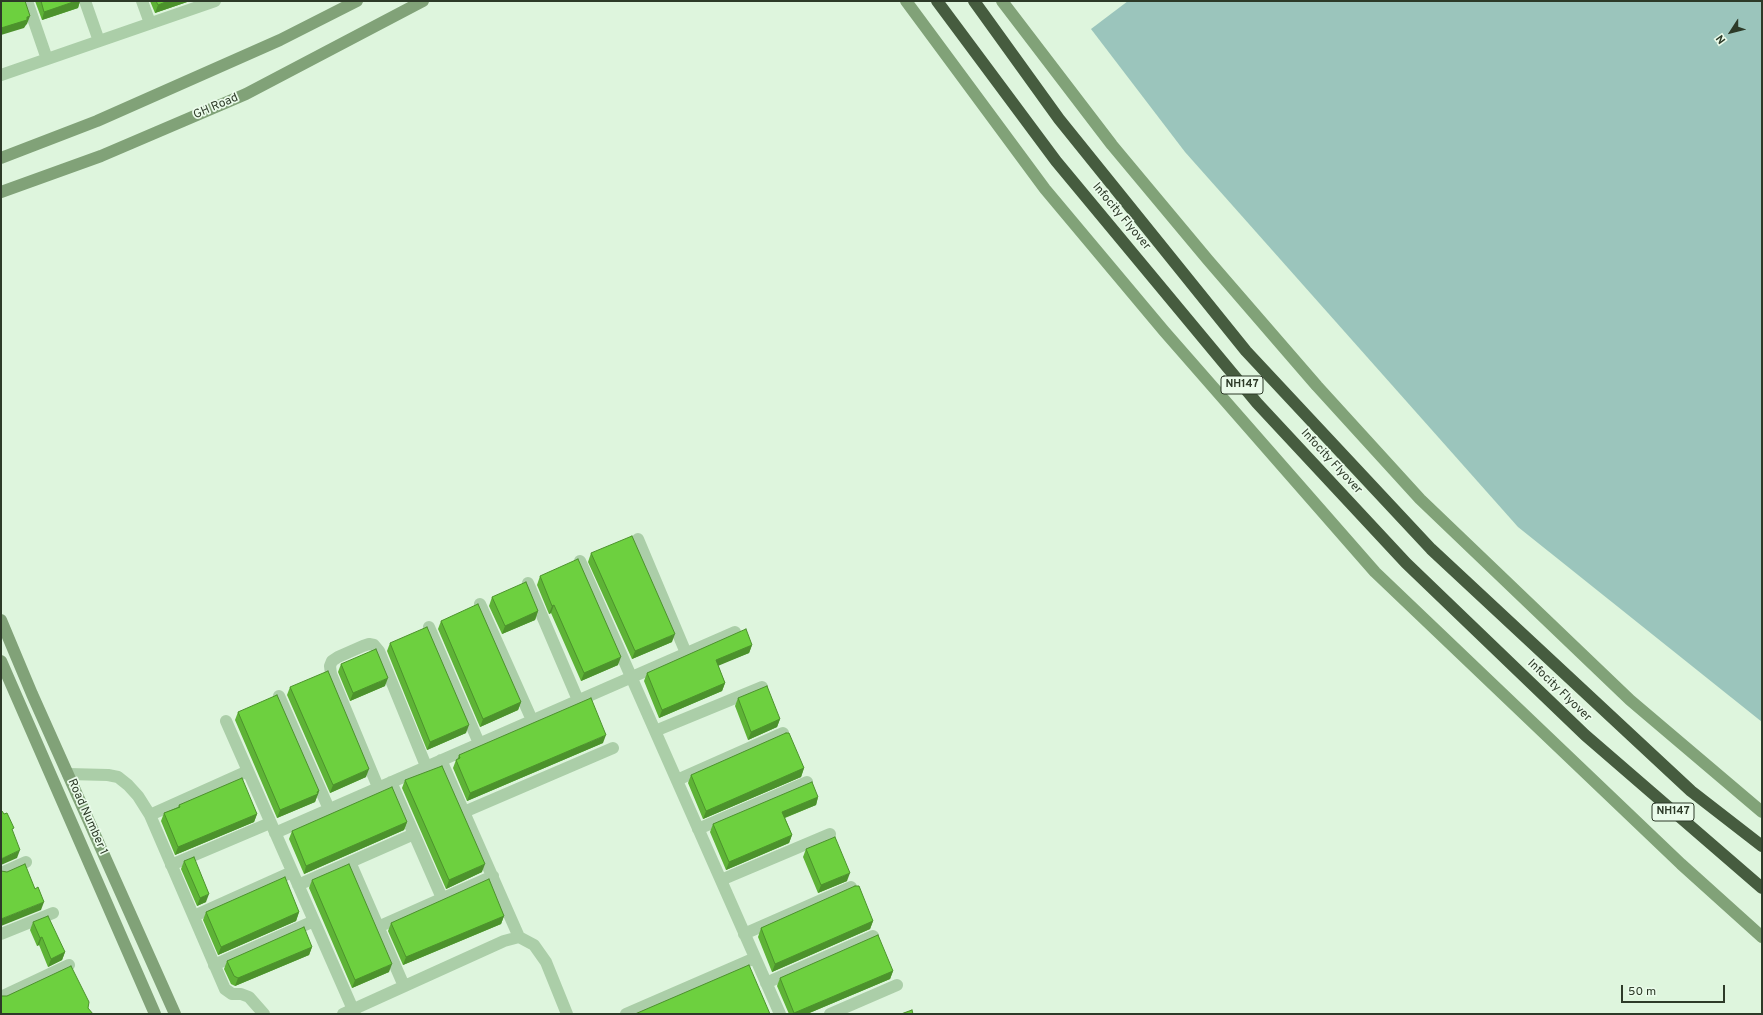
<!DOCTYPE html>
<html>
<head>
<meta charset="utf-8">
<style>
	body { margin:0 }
	#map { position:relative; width:1763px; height:1015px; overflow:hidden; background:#def5dd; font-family:Overpass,sans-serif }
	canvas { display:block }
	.frame { position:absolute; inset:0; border:2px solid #2d3a28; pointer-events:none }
	.north { position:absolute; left:1711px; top:12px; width:40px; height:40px; -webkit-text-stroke:3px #eafbea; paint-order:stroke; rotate:234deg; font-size:11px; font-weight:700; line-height:16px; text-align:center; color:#2d3a28 }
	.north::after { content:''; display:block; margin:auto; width:14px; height:18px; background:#2d3a28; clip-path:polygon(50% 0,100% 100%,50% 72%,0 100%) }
	.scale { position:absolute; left:1621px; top:985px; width:104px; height:18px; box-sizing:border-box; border:2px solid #2d3a28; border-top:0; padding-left:5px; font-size:12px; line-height:14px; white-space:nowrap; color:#2d3a28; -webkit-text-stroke:3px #eafbea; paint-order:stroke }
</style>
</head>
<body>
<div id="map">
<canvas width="1763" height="1015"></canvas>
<div class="frame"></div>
<div class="north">N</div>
<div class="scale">50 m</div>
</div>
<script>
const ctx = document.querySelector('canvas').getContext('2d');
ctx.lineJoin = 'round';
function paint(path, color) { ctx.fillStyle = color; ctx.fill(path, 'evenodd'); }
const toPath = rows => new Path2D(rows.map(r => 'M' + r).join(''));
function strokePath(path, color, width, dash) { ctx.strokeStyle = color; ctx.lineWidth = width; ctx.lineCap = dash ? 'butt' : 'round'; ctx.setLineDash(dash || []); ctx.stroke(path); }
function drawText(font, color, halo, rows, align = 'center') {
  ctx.font = font + ' Overpass,sans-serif'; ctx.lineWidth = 3.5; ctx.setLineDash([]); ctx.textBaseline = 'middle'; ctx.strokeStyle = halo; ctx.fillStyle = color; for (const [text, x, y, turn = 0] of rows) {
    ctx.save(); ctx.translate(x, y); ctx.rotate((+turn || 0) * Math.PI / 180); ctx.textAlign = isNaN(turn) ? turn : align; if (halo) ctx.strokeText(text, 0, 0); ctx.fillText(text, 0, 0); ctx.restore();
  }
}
const green = toPath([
	[1128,1,1762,1,1762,722,1518,527,1185,152,1091,29]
]);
const street = toPath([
	[27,1,47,59],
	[85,1,99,41],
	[142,1,150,23],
	[1,75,215,1],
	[638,539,686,653],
	[580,561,780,1014],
	[528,583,578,700],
	[480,604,532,720],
	[429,627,479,743],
	[279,696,329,809],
	[226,721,355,1014],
	[655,731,762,687],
	[441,760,519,937],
	[68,774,108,775,118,777,128,785,138,796,150,815,225,989,232,994,241,994,249,997,264,1014],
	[677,780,783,733],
	[378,787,331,674,330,666,332,661,338,657,363,646,369,644,374,645,379,651,426,766],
	[464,812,613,748],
	[150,815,248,771],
	[698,829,807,782],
	[275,833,735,632],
	[414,834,442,898],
	[350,862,404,986],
	[171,865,270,823],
	[1,873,26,862],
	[721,880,830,834],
	[298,885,414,834,391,782],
	[194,916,292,872],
	[378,927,493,876],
	[1,934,53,913],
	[744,934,851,887],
	[214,965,314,921],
	[766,983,873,936],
	[1,997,69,965],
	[343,1014,504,941,519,937,534,945,546,962,567,1014],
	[626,1014,755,958],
	[830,1014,897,985]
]);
const secondary = toPath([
	[906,1,1045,189,1164,331,1375,572,1681,864,1762,937],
	[1002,1,1112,145,1208,260,1317,386,1420,499,1630,700,1762,812],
	[1,158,97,121,280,40,357,1],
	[1,192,101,156,246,94,423,1],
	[1,620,32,694,175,1014],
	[1,661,155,1014]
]);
const highway = toPath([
	[937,1,1056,161,1257,403,1406,563,1585,735,1762,888],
	[974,1,1059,119,1246,351,1431,549,1691,791,1762,846]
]);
const wall = toPath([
	[35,1,80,1,78,8,42,20],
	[150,1,190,1,155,13],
	[591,553,672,642,632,659,588,562],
	[540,576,618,665,581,681,551,613,549,614,537,585],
	[492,597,538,611,535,620,502,634,489,606],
	[441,621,521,702,518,710,480,727,438,629],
	[390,643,466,733,427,750,387,651],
	[752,645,749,653,718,665,725,683,722,691,659,718,644,681,647,673],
	[341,664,385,686,350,701,338,672],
	[290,687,366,777,330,793,287,695],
	[738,698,780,719,777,727,748,740,735,706],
	[238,712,319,791,315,802,277,818,235,720],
	[603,743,467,801,453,768,456,760,457,760,459,755],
	[804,768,801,777,703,819,688,783,691,775],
	[405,780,482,872,446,889,402,788],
	[818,797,816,805,785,818,792,835,789,843,726,870,710,832,713,824],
	[179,805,257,814,254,822,175,855,161,821,164,813,178,807],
	[407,822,404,830,304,874,289,839,292,831],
	[806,849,847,881,818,893,803,857],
	[184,861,206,902,197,906,181,869],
	[312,880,389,972,352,988,309,888],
	[206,912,299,912,296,921,218,955,203,920],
	[504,916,501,924,403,965,388,931,391,923],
	[873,921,870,929,772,972,758,937,761,928],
	[33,922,65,952,62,960,48,967,39,945,37,946,30,930],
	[312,947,309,955,235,986,231,984,224,969,227,961],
	[893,971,890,979,807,1014,789,1014,777,986,780,978]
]);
const shadedWall = toPath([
	[76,1,80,1,78,8,42,20,44,12],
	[168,1,190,1,155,13,158,5],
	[30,16,27,24,26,25,24,28,1,35,1,28],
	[554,605,551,613,549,614,552,606],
	[538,611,535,620,502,634,505,626],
	[675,634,672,642,632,659,635,651],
	[752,645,749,653,713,668,716,660],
	[621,657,618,665,581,681,584,673],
	[388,678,385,686,350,701,353,693],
	[725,683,722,691,659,718,662,710],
	[521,702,518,710,480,727,483,719],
	[780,719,777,727,748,740,751,732],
	[469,725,466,733,427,750,430,742],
	[606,735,603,743,467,801,470,793],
	[804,768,801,777,703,819,706,811],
	[369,769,366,777,330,793,333,785],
	[319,791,315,802,277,818,280,810],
	[818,797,816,805,779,820,782,812],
	[257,814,254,822,175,855,178,847],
	[407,822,404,830,304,874,306,866],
	[792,835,789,843,726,870,729,862],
	[20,850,17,858,1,865,1,859],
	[485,864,482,872,446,889,449,880],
	[850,873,847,881,818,893,821,885],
	[209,894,206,902,197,906,200,898],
	[44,902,41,910,1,926,1,919],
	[299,912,296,921,218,955,221,947],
	[504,916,501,924,403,965,406,957],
	[873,921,870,929,772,972,775,964],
	[42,937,39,945,37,946,40,938],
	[312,947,309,955,235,986,238,978],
	[65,952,62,960,48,967,51,959],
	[392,964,389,972,352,988,355,980],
	[893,971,890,979,807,1014,794,1014,794,1013]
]);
const building = toPath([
	[1,1,25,1,30,16,27,17,27,20,1,28,1,1],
	[41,1,76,1,44,12,41,1],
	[156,1,168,1,158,5,156,1],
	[632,536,675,634,635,651,591,553,632,536],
	[578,559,621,657,584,673,554,605,552,606,540,576,578,559],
	[526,582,538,611,505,626,492,597,526,582],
	[478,604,521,702,483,719,441,621,478,604],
	[427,627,469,725,430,742,390,643,427,627],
	[746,629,752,645,716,660,725,683,662,710,647,673,746,629],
	[376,649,388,678,353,693,341,664,376,649],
	[328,671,369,769,333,785,290,687,328,671],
	[767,686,780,719,751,732,738,698,767,686],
	[277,695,319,791,317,792,318,794,280,810,238,712,277,695],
	[591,698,606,735,470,793,456,760,460,758,459,755,591,698],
	[786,733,789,733,804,768,706,811,691,775,786,733],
	[442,766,485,864,449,880,405,780,442,766],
	[242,778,257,814,178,847,164,813,180,807,179,805,242,778],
	[812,782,818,797,782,812,792,835,729,862,713,824,812,782],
	[392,787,407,822,306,866,292,831,392,787],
	[1,810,2,811,4,814,7,813,14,828,12,829,20,850,1,859,1,810],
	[835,837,850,873,821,885,806,849,835,837],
	[194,857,209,894,200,898,184,861,194,857],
	[25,864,35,889,38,887,44,902,1,919,1,871,7,872,25,864],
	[349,864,392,964,355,980,312,880,349,864],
	[285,877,299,912,221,947,206,912,285,877],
	[489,879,504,916,406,957,391,923,489,879],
	[855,886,859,886,873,921,775,964,761,928,855,886],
	[48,916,65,952,51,959,42,937,40,938,33,922,48,916],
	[304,927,312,947,238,978,234,976,227,961,304,927],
	[878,935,893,971,794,1013,780,978,878,935],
	[749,965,770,1014,635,1014,749,965],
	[71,966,89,1002,88,1008,93,1014,1,1014,1,996,7,996,71,966],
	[912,1010,913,1014,901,1014,912,1010]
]);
const shields = [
	[1242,385,42],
	[1673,812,42]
];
const shieldNames = [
	["NH147",1242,385],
	["NH147",1673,812]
];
const streetNames = [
	["GH Road",216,107,-23],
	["Infocity Flyover",1121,217,50],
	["Infocity Flyover",1331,462,47],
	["Infocity Flyover",1559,691,44],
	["Road Number 1",87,817,66]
];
paint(green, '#9bc5bc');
strokePath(street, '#abcea8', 12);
strokePath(secondary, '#81a278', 12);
strokePath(highway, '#465c3f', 12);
paint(wall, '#5eb336');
paint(shadedWall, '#4c922c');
paint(building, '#6dd03f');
strokePath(building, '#4c922c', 1);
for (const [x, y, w] of shields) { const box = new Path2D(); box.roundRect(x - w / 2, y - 9, w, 18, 3); ctx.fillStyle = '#eafbea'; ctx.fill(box); strokePath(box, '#2d3a28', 1); }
drawText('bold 11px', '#2d3a28', null, shieldNames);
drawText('12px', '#2d3a28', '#eafbea', streetNames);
</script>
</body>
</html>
